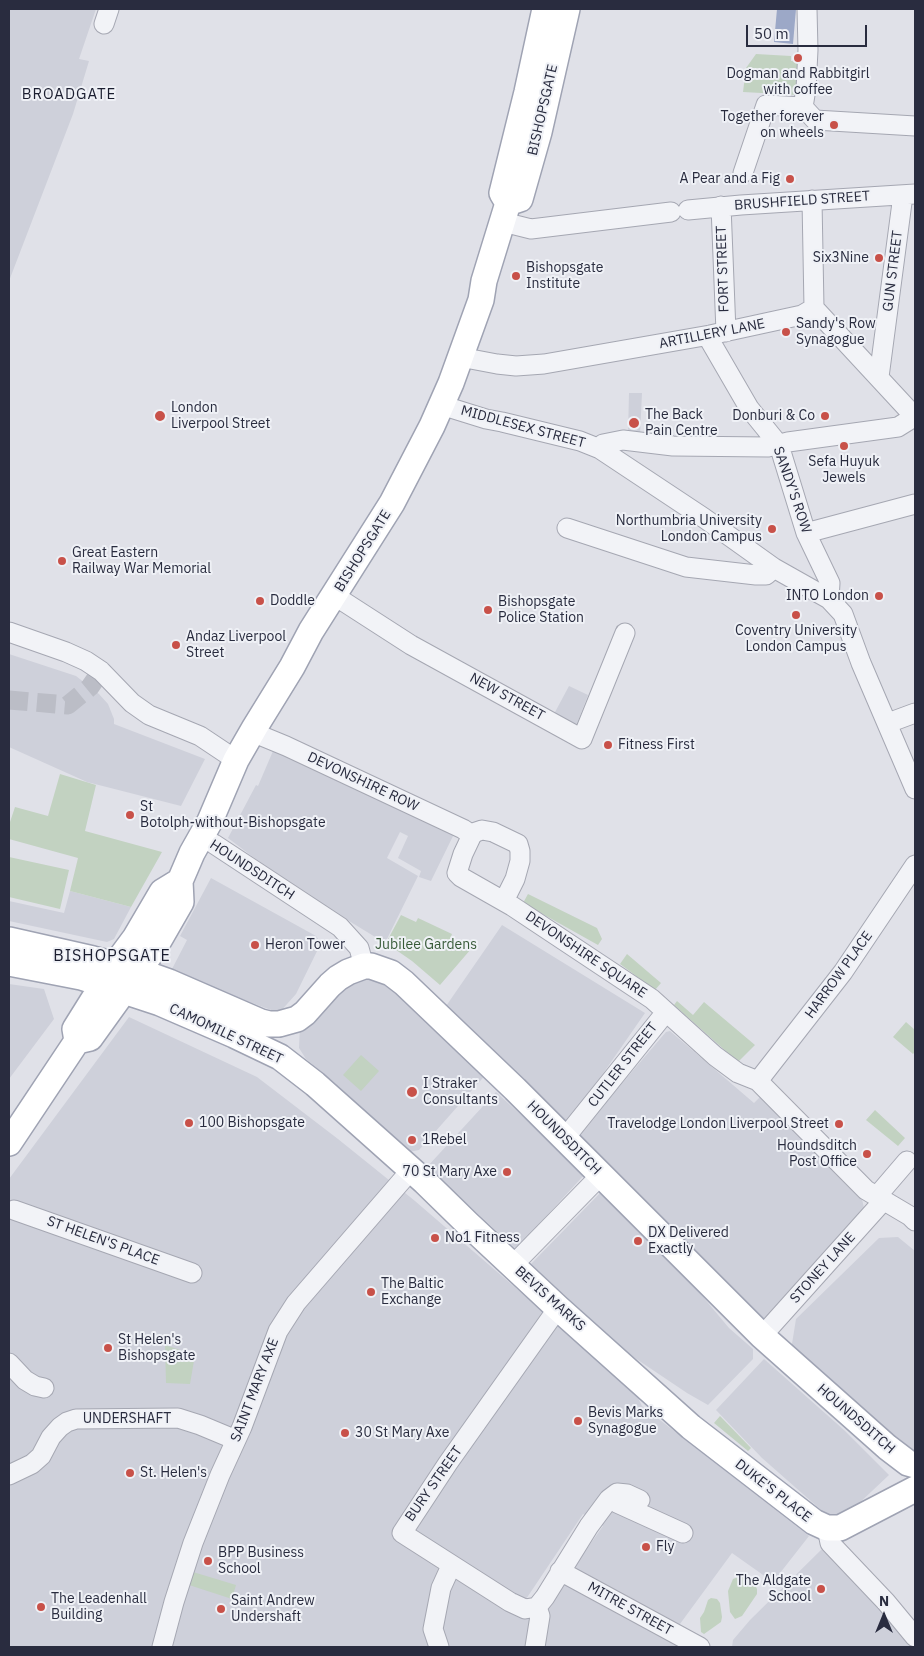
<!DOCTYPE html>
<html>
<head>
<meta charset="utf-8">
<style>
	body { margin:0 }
	#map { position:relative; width:924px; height:1656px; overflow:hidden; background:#e0e1e8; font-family:"IBM Plex Sans",sans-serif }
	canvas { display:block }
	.frame { position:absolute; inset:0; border:10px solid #292c3f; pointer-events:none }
	.north { position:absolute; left:859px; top:1591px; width:50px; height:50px; -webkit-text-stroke:4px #eff1f6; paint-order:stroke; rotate:0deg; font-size:14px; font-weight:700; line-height:20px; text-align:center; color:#292c3f }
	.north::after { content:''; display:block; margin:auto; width:18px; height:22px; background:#292c3f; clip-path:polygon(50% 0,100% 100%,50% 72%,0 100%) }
	.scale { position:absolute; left:746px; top:25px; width:121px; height:22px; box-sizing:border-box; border:2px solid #292c3f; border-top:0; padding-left:6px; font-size:15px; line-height:18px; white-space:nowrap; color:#292c3f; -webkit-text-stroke:4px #eff1f6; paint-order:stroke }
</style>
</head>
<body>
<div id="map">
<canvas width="924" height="1656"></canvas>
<div class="frame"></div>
<div class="north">N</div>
<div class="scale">50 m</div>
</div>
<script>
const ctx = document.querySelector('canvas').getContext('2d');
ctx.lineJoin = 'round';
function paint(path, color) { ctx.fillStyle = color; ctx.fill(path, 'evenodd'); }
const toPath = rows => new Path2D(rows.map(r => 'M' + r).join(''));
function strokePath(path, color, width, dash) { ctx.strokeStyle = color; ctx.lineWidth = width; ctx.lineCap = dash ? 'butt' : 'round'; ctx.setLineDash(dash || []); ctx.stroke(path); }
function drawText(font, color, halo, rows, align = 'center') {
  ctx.font = font + ' "IBM Plex Sans",sans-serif'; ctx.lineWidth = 4; ctx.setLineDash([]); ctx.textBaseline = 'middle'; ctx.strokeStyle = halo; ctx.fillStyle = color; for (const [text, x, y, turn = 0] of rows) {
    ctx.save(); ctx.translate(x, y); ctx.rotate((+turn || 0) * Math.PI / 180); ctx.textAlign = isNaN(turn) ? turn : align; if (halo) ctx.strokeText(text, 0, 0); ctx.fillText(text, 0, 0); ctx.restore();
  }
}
const built = toPath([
	[9,9,96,9,79,59,89,61,73,114,9,281],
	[629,393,642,393,640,436,628,434],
	[9,654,76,676,99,694,108,704,114,719,114,724,205,759,181,806,87,782,9,747],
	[569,686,588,695,576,726,554,714],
	[273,751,326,773,454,834,431,881,419,877,421,871,398,858,408,836,400,832,387,858,418,876,385,943,287,883,228,838,256,785,258,786],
	[211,878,316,936,321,943,296,994,279,1013,189,979,172,969,187,940,180,936],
	[70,891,131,907,114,939,107,942,9,921,9,901,64,913],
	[502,925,645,1013,568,1124,444,1009],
	[376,968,489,1071,419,1150,409,1152,335,1083,306,1059,299,1048,300,1025,346,977],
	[9,984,44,989,54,1019,9,1079],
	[129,1017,257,1077,338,1139,415,1201,634,1390,642,1406,809,1536,773,1582,732,1553,677,1628,574,1567,603,1526,583,1514,518,1611,529,1618,534,1637,531,1647,9,1647,9,1179],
	[670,1031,754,1103,760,1097,860,1194,862,1199,864,1208,762,1326,576,1137,666,1032],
	[496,1092,585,1174,516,1249,427,1167],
	[601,1192,693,1285,729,1328,753,1349,753,1359,708,1405,687,1393,626,1352,531,1264],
	[898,1237,915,1251,915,1451,855,1405,791,1350,796,1319,879,1238],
	[764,1359,844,1430,889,1475,837,1524,762,1458,716,1410],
	[822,1549,914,1643,912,1647,732,1647,733,1640,750,1620],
	[568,1581,689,1647,540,1647,551,1595,557,1585]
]);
const green = toPath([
	[756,54,791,56,791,61,801,62,798,95,743,92,746,68],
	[60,774,96,785,85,831,162,852,131,907,70,891,78,858,9,839,9,825,15,807,48,816],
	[9,857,69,870,60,909,9,897],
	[528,894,597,928,602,939,598,945,523,903],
	[401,915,416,922,418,918,452,934,450,939,471,949,440,985,412,961,386,943],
	[627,954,661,983,655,990,620,964],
	[677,1001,693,1015,704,1002,755,1045,738,1062,674,1005],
	[906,1022,915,1030,915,1052,913,1054,893,1037],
	[361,1055,379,1071,361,1091,343,1075],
	[875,1110,905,1138,898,1146,866,1120],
	[165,1345,195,1355,190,1384,166,1383],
	[720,1416,751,1448,748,1451,714,1423],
	[193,1572,236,1585,232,1599,189,1585],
	[741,1576,754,1583,757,1589,757,1594,742,1616,735,1619,730,1612,728,1591,733,1579],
	[711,1598,717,1599,720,1603,722,1617,721,1622,704,1634,701,1632,700,1618,704,1612,708,1600]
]);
const water = toPath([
	[777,9,796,9,793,44,774,42]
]);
const minorTunnel = toPath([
	[9,700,68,705,90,687,101,671]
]);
const minor = toPath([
	[104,24,109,9],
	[803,107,806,89,808,50,807,9],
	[743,173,766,105,803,107,815,120,915,126],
	[812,200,814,308],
	[721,206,726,332],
	[688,210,741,205,915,194],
	[503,222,531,229,671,212],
	[814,308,915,417],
	[710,335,709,339,749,408,779,445,806,533,830,583,829,599],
	[460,357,497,364,516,366,544,364,710,335,802,315,814,308],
	[879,377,903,195],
	[441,405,486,419,502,422,580,441,600,449,704,518,774,568,829,599,843,614,861,663,915,789],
	[600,449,603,444,623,440,673,446,768,447,788,442,898,427,914,417],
	[567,528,686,567,756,575,766,575,774,568],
	[806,533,915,504],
	[335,596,411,645,582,739,625,633],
	[9,632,66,652,86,661,101,671,132,703,149,715,200,736,236,760],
	[888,723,915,713],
	[252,732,286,746,463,829,472,835],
	[201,837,214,844,340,927,359,948,364,966],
	[504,901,515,879,520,861,520,851,518,844,493,832,482,830,476,832,472,835,463,854,457,873,461,877,512,906,652,999,715,1056,738,1073,758,1081,866,1190,910,1216,915,1221],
	[758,1081,843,972,915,865],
	[564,1139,666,1012],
	[877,1196,907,1161],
	[14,1210,192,1273],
	[513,1265,601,1175],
	[762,1336,884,1200],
	[9,1363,25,1380,35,1386,44,1388],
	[9,1475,32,1464,41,1456,51,1437,60,1427,67,1422,76,1419,178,1418,200,1425,236,1440],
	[617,1503,683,1533],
	[827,1528,830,1543,886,1602,915,1637],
	[560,1571,700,1647],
	[537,1607,525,1609,510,1602,402,1533,448,1463,558,1308],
	[537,1607,545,1597,589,1526,609,1499,617,1493,627,1494,640,1500],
	[162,1647,174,1602,193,1543,220,1475,242,1427,278,1331,296,1303,411,1170],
	[439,1647,433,1629,441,1588,451,1566],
	[535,1647,540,1616,537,1607]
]);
const major = toPath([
	[508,203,520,199,539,132,567,9],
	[9,940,93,959,138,971,169,982,261,1022,269,1024,279,1024,297,1019,305,1013,330,985,338,978,348,972,364,966,371,966,391,973,404,983,515,1089,762,1336,887,1447,908,1463,915,1465],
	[9,963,81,977,160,1003,234,1035,280,1057,315,1084,425,1182,467,1223,558,1308,691,1427,814,1522,827,1528,840,1528,915,1489],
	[77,1041,90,1038,154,949,181,902,180,881,192,853,210,821,236,760,255,727,292,667,311,631,392,503,432,426,451,383,481,300,484,281,508,203,502,193,527,92,545,9],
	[9,1143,77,1041,75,1029,115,965,135,938,162,892,180,881]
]);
const markers = [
	[798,58,5,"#c85149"],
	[834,125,5,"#c85149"],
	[790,179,5,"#c85149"],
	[879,258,5,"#c85149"],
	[516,276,5,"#c85149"],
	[786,332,5,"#c85149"],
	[160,416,6,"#c85149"],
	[825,416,5,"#c85149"],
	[634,423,6,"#c85149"],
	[844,446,5,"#c85149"],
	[772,529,5,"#c85149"],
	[62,561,5,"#c85149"],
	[879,596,5,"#c85149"],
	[260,601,5,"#c85149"],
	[488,610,5,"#c85149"],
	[796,615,5,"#c85149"],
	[176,645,5,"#c85149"],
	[608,745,5,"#c85149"],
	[130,815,5,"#c85149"],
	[255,945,5,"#c85149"],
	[412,1092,6,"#c85149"],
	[189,1123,5,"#c85149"],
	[839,1124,5,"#c85149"],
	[412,1140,5,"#c85149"],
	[867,1154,5,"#c85149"],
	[507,1172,5,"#c85149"],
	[435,1238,5,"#c85149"],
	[638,1241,5,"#c85149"],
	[371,1292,5,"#c85149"],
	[108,1348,5,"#c85149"],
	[578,1421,5,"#c85149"],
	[345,1433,5,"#c85149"],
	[130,1473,5,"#c85149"],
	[646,1547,5,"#c85149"],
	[208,1561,5,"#c85149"],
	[821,1589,5,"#c85149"],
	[41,1607,5,"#c85149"],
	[221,1609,5,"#c85149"]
];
const poiNames = [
	["Dogman and Rabbitgirl",798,74,"center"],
	["with coffee",798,90,"center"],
	["Together forever",824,117,"right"],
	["on wheels",824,133,"right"],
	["A Pear and a Fig",780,179,"right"],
	["Six3Nine",869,258,"right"],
	["Bishopsgate",526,268],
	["Institute",526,284],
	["Sandy's Row",796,324],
	["Synagogue",796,340],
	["London",171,408],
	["Liverpool Street",171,424],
	["The Back",645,415],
	["Pain Centre",645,431],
	["Donburi & Co",815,416,"right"],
	["Sefa Huyuk",844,462,"center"],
	["Jewels",844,478,"center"],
	["Northumbria University",762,521,"right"],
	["London Campus",762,537,"right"],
	["Great Eastern",72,553],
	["Railway War Memorial",72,569],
	["INTO London",869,596,"right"],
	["Doddle",270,601],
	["Bishopsgate",498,602],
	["Police Station",498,618],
	["Coventry University",796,631,"center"],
	["London Campus",796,647,"center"],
	["Andaz Liverpool",186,637],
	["Street",186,653],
	["Fitness First",618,745],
	["St",140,807],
	["Botolph-without-Bishopsgate",140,823],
	["Heron Tower",265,945],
	["I Straker",423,1084],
	["Consultants",423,1100],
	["100 Bishopsgate",199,1123],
	["Travelodge London Liverpool Street",829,1124,"right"],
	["1Rebel",422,1140],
	["Houndsditch",857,1146,"right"],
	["Post Office",857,1162,"right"],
	["70 St Mary Axe",497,1172,"right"],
	["DX Delivered",648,1233],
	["Exactly",648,1249],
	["No1 Fitness",445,1238],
	["The Baltic",381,1284],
	["Exchange",381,1300],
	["St Helen's",118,1340],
	["Bishopsgate",118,1356],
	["Bevis Marks",588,1413],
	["Synagogue",588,1429],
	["30 St Mary Axe",355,1433],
	["St. Helen's",140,1473],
	["Fly",656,1547],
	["BPP Business",218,1553],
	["School",218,1569],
	["The Aldgate",811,1581,"right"],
	["School",811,1597,"right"],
	["The Leadenhall",51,1599],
	["Building",51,1615],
	["Saint Andrew",231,1601],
	["Undershaft",231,1617]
];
const streetNames = [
	["BISHOPSGATE",543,110,-77],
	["BRUSHFIELD STREET",802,201,-4],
	["FORT STREET",723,269,-92],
	["GUN STREET",893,271,-83],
	["ARTILLERY LANE",712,334,-11],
	["MIDDLESEX STREET",523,427,15],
	["SANDY'S ROW",792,490,71],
	["BISHOPSGATE",363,551,-58],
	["NEW STREET",507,697,29],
	["DEVONSHIRE ROW",363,782,25],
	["HOUNDSDITCH",252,870,33],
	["DEVONSHIRE SQUARE",586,955,34],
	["HARROW PLACE",839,975,-54],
	["CAMOMILE STREET",226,1034,25],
	["CUTLER STREET",623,1065,-52],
	["HOUNDSDITCH",564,1138,45],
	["ST HELEN'S PLACE",103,1241,20],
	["STONEY LANE",823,1268,-48],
	["BEVIS MARKS",550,1299,42],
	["SAINT MARY AXE",255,1390,-69],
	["UNDERSHAFT",127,1419],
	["HOUNDSDITCH",856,1419,41],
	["BURY STREET",434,1484,-55],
	["DUKE'S PLACE",773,1491,38],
	["MITRE STREET",630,1609,29]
];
const parkNames = [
	["Jubilee Gardens",426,945]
];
const neighbourhoodNames = [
	["BROADGATE",69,95]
];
const quarterNames = [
	["BISHOPSGATE",112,956]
];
paint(built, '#ced0da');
paint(green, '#c2d2c1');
paint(water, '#9ca8c7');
strokePath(minorTunnel, '#bbbdc6', 19, [19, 9]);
strokePath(minor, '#a5a7b2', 21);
strokePath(major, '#9fa3b3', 28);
strokePath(minor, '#f2f3f7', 19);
strokePath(major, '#fff', 25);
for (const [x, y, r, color] of markers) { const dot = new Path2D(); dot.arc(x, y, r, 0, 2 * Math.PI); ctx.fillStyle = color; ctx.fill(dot); strokePath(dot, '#eff1f6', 2); }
drawText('14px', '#292c3f', '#eff1f6', poiNames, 'left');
drawText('14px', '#292c3f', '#eff1f6', streetNames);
drawText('14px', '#375a38', '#eff1f6', parkNames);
ctx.letterSpacing = '1px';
drawText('15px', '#1b1e30', '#eff1f6', neighbourhoodNames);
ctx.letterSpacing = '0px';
ctx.letterSpacing = '1px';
drawText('16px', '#1b1e30', '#eff1f6', quarterNames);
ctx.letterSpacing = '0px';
</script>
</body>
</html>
